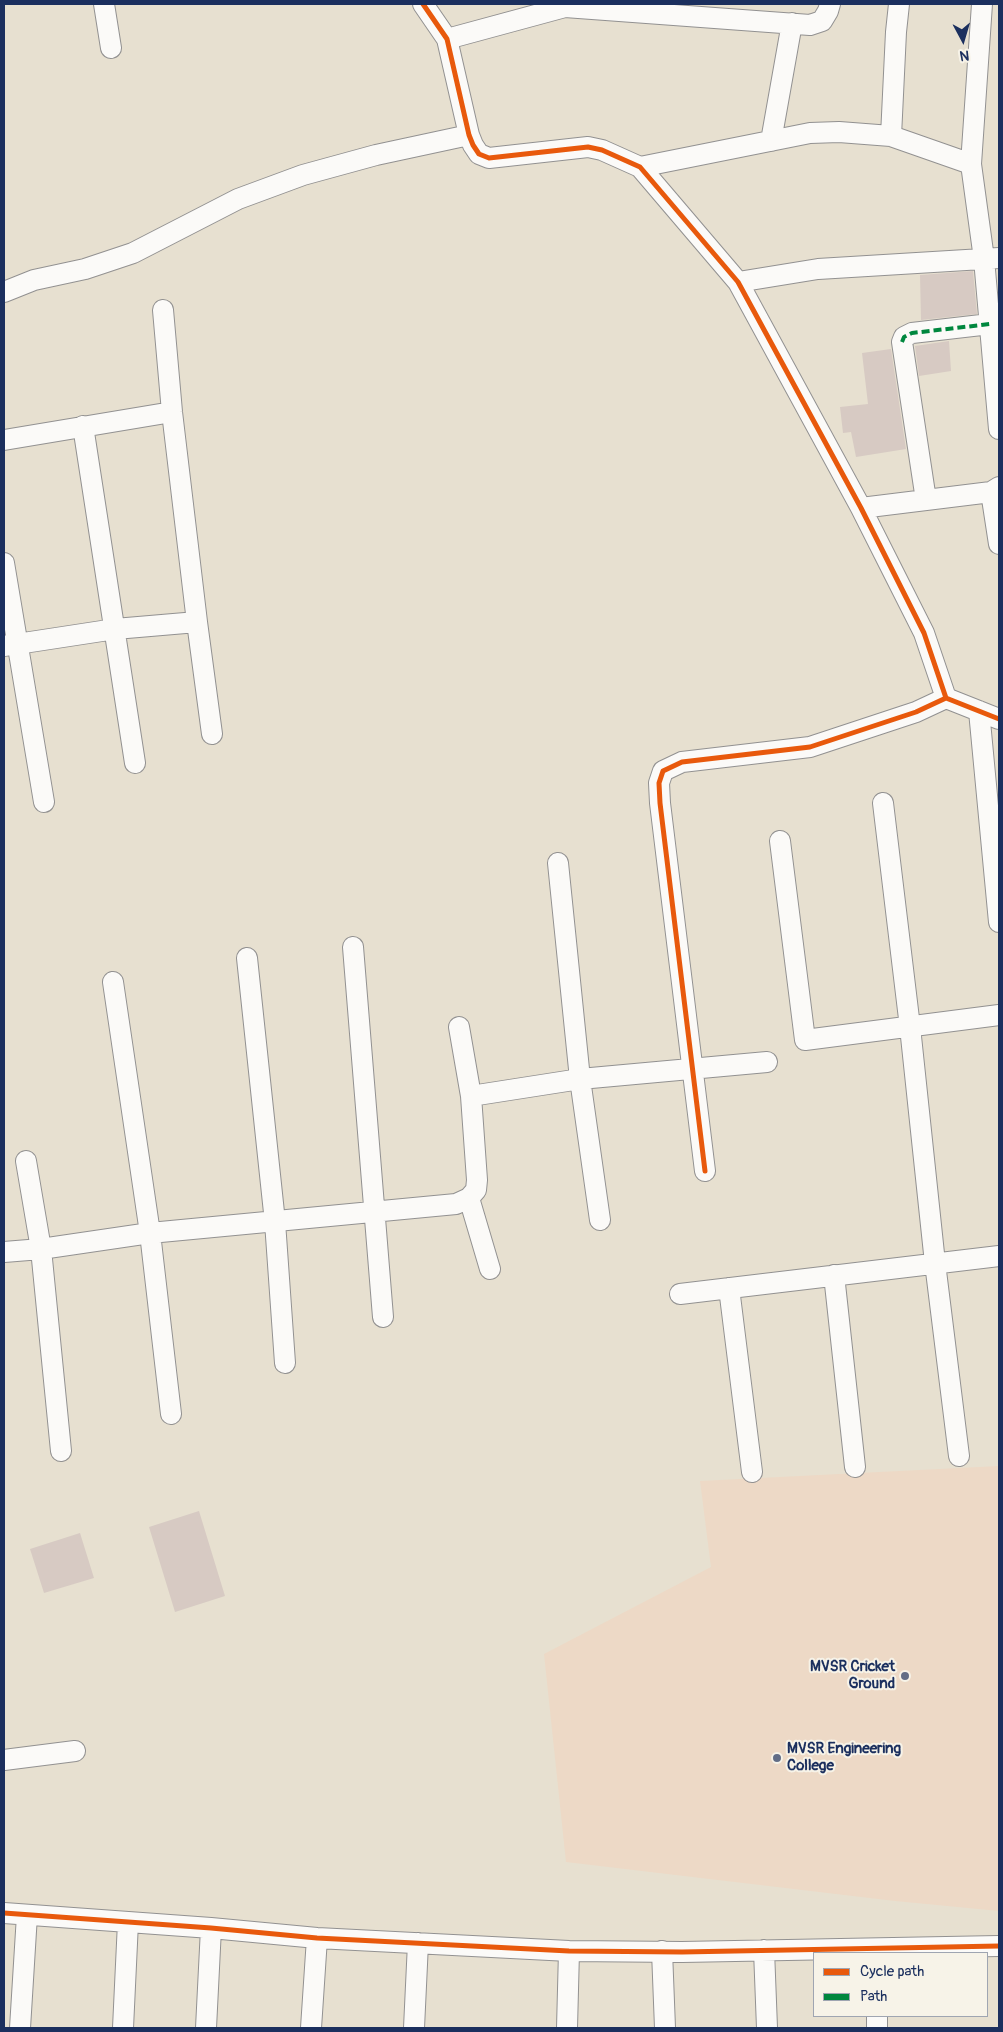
<!DOCTYPE html>
<html>
<head>
<meta charset="utf-8">
<style>
	body { margin:0 }
	#map { position:relative; width:1003px; height:2032px; overflow:hidden; background:#e7e0d0; font-family:Pangolin,sans-serif }
	canvas { display:block }
	.frame { position:absolute; inset:0; border:5px solid #1b2f5e; pointer-events:none }
	.legend { position:absolute; left:813px; top:1952px; width:175px; height:65px; box-sizing:border-box; background:#f7f3e8; border:1px solid #9fa5b1; margin:0; padding:6px 9px; list-style:none; font-size:15px; color:#1b2f5e }
	.legend li { display:flex; align-items:center; gap:10px; height:25px }
	.legend b { width:25px; border:1px solid #9fa5b1 }
	.north { position:absolute; left:938px; top:15px; width:50px; height:50px; -webkit-text-stroke:4px #f7f3e8; paint-order:stroke; rotate:174deg; font-size:14px; font-weight:700; line-height:20px; text-align:center; color:#1b2f5e }
	.north::after { content:''; display:block; margin:auto; width:18px; height:22px; background:#1b2f5e; clip-path:polygon(50% 0,100% 100%,50% 72%,0 100%) }
</style>
</head>
<body>
<div id="map">
<canvas width="1003" height="2032"></canvas>
<div class="frame"></div>
<ul class="legend">
<li><b style="height:6px;background:#e8590c"></b>Cycle path</li>
<li><b style="height:6px;background:#00873e"></b>Path</li>
</ul>
<div class="north">N</div>
</div>
<script>
const ctx = document.querySelector('canvas').getContext('2d');
ctx.lineJoin = 'round';
function paint(path, color) { ctx.fillStyle = color; ctx.fill(path, 'evenodd'); }
const toPath = rows => new Path2D(rows.map(r => 'M' + r).join(''));
function strokePath(path, color, width, dash) { ctx.strokeStyle = color; ctx.lineWidth = width; ctx.lineCap = dash ? 'butt' : 'round'; ctx.setLineDash(dash || []); ctx.stroke(path); }
function drawText(font, color, halo, rows, align = 'center') {
  ctx.font = font + ' Pangolin,sans-serif'; ctx.lineWidth = 4; ctx.setLineDash([]); ctx.textBaseline = 'middle'; ctx.strokeStyle = halo; ctx.fillStyle = color; for (const [text, x, y, turn = 0] of rows) {
    ctx.save(); ctx.translate(x, y); ctx.rotate((+turn || 0) * Math.PI / 180); ctx.textAlign = isNaN(turn) ? turn : align; if (halo) ctx.strokeText(text, 0, 0); ctx.fillText(text, 0, 0); ctx.restore();
  }
}
const built = toPath([
	[999,1466,999,1911,895,1901,566,1862,544,1654,711,1567,700,1481]
]);
const building = toPath([
	[973,271,977,314,921,320,920,275],
	[949,341,951,371,919,376,915,346],
	[891,349,906,449,856,457,851,432,843,433,840,407,868,404,862,353],
	[199,1511,225,1596,175,1612,149,1527],
	[80,1533,94,1578,44,1593,30,1549]
]);
const street = toPath([
	[104,4,111,48],
	[423,4,447,39,469,135,473,145,479,154,489,158,588,147,602,150,640,167,738,282,861,508,924,633,946,698,999,719],
	[982,4,971,164,984,259,999,429],
	[447,39,565,7,810,25,822,21,828,11,830,4],
	[891,136,896,32,899,4],
	[771,141,792,23],
	[640,167,810,133,839,132,891,136,971,164],
	[738,282,818,269,999,258],
	[4,292,34,280,85,269,133,253,238,199,303,175,376,155,469,135],
	[163,310,172,412,197,622],
	[83,426,135,763],
	[4,440,172,412],
	[991,492,999,544],
	[926,500,902,342,904,337,912,333,990,324],
	[861,508,991,492,999,487],
	[4,563,44,802],
	[4,646,115,629,197,622,212,734],
	[979,711,999,922],
	[883,803,910,1027,935,1263,959,1456],
	[780,841,805,1040,999,1015],
	[558,863,580,1079,600,1220],
	[353,947,383,1317],
	[247,958,275,1222,285,1363],
	[113,982,150,1233,171,1414],
	[459,1027,471,1096,477,1180,476,1190,469,1198,490,1269],
	[471,1096,580,1079,767,1062],
	[26,1161,41,1249,61,1451],
	[705,1171,660,803,659,783,663,771,682,762,810,747,916,712,946,698],
	[4,1252,41,1249,150,1233,456,1204,469,1198],
	[834,1275,855,1467],
	[729,1288,752,1472],
	[680,1294,999,1256],
	[4,1760,75,1751],
	[4,1913,211,1928,317,1938,569,1951,682,1952,999,1946],
	[764,1950,767,2028],
	[662,1951,665,2028],
	[20,2028,27,1915],
	[123,2028,128,1922],
	[206,2028,211,1928],
	[311,2028,317,1938],
	[414,2028,418,1943],
	[567,2028,569,1951],
	[877,2028,877,2016]
]);
const quiet = toPath([
	[902,342,904,337,912,333,990,324]
]);
const cycleway = toPath([
	[423,4,447,39,469,135,473,145,479,154,489,158,588,147,602,150,640,167,738,282,861,508,924,633,946,698,999,719],
	[705,1171,660,803,659,783,663,771,682,762,810,747,916,712,946,698],
	[4,1913,211,1928,317,1938,569,1951,682,1952,999,1946]
]);
const markers = [
	[905,1676,5,"#626d86"],
	[777,1758,5,"#626d86"]
];
const poiNames = [
	["MVSR Cricket",895,1667],
	["Ground",895,1684],
	["MVSR Engineering",787,1749,"left"],
	["College",787,1766,"left"]
];
paint(built, '#edd9c6');
paint(building, '#d7cac3');
strokePath(street, '#929191', 22);
strokePath(street, '#fbfaf8', 20);
strokePath(quiet, '#00873e', 4, [8, 4]);
strokePath(cycleway, '#e8590c', 5);
for (const [x, y, r, color] of markers) { const dot = new Path2D(); dot.arc(x, y, r, 0, 2 * Math.PI); ctx.fillStyle = color; ctx.fill(dot); strokePath(dot, '#f7f3e8', 2); }
drawText('bold 15px', '#1b2f5e', '#f7f3e8', poiNames, 'right');
</script>
</body>
</html>
